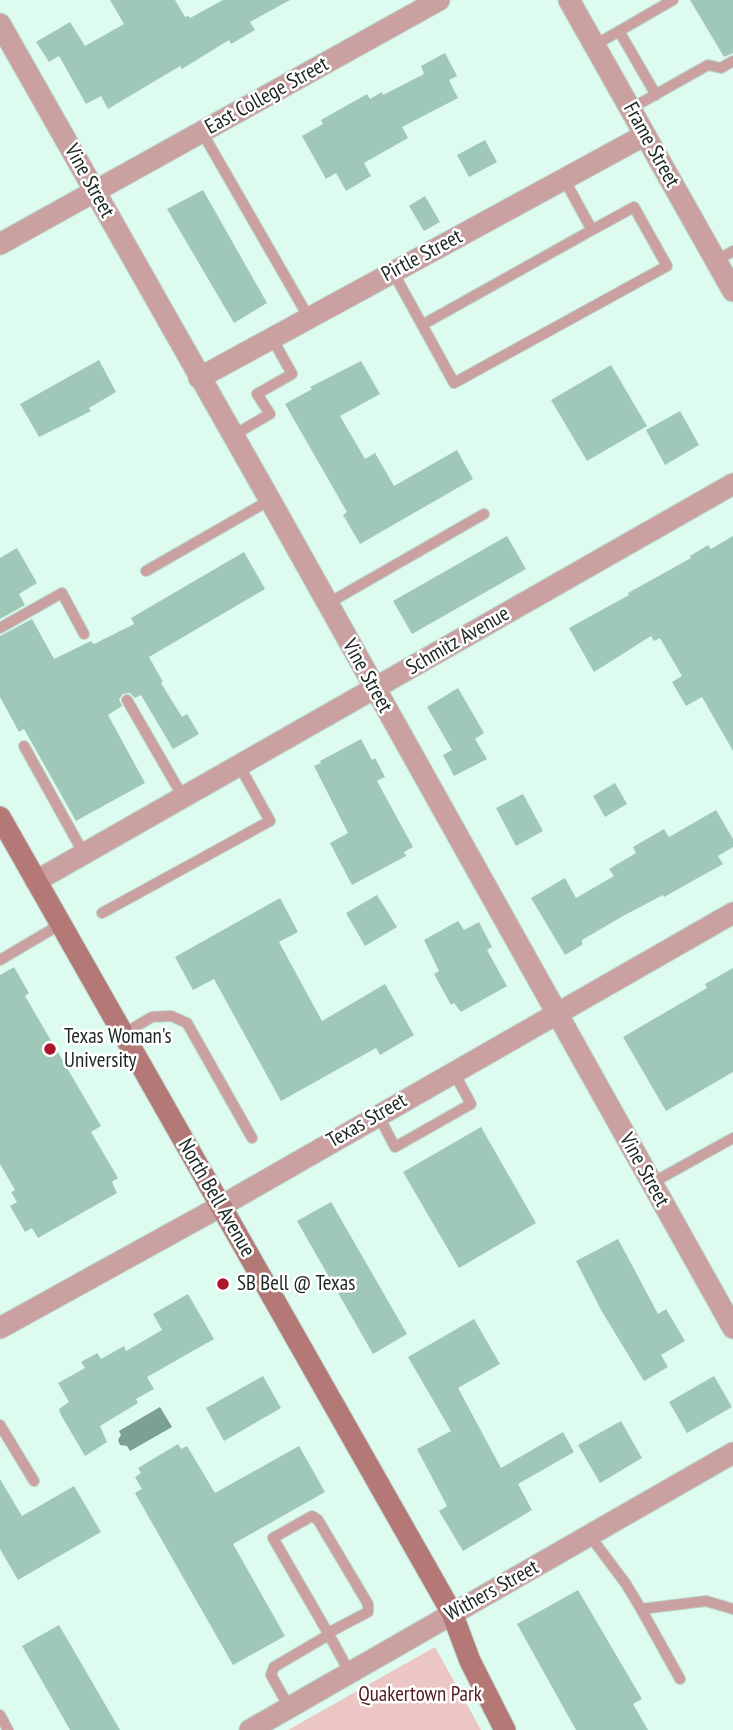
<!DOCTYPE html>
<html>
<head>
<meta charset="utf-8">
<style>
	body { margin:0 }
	canvas { display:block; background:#defbef }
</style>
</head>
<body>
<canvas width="733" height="1730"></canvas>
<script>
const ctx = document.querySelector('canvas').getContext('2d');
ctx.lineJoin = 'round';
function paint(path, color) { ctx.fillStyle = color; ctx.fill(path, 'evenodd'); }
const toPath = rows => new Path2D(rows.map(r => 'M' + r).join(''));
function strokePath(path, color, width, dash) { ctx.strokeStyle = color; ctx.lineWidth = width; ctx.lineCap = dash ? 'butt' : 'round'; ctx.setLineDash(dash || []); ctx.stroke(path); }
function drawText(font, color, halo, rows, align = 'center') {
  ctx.font = font + ' "PT Sans Narrow",sans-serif'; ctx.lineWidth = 5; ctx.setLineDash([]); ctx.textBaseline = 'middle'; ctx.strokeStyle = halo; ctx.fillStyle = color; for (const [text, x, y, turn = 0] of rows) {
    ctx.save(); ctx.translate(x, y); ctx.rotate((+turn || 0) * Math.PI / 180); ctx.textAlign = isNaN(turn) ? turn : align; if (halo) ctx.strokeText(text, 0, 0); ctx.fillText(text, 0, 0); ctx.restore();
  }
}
const green = toPath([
	[435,1647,481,1730,288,1730]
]);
const water = toPath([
	[160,1407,172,1427,130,1451,127,1446,120,1445,118,1440,121,1435,119,1431]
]);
const building = toPath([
	[110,0,175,0,185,17,188,16,190,18,223,0,290,0,250,22,255,30,231,44,229,40,182,69,180,66,108,109,101,96,86,104,59,56,49,62,36,42,70,22,85,46,124,24],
	[690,0,733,0,733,53,724,57],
	[445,53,457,76,449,80,458,98,402,127,408,138,364,163,371,176,346,191,336,173,326,179,302,136,323,124,321,120,367,94,370,99,382,92,383,95,424,74,421,66],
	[485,140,497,162,469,177,457,155],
	[203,190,267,303,234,323,167,209],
	[425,196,440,222,424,231,409,206],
	[99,360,116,392,89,408,91,411,39,437,20,404],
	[361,361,380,394,340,416,365,459,375,453,394,486,457,450,473,479,360,544,343,515,347,512,285,404,312,389,310,387],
	[611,365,647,426,587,461,551,400],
	[680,411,699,445,665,465,646,430],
	[507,536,526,569,412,634,393,601],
	[733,536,733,751,702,697,686,706,672,682,682,676,660,638,654,641,651,636,594,672,569,628,629,595,628,593,691,558,690,556,708,545,711,549],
	[17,548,37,583,19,594,25,605,0,619,0,558],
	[244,552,265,589,149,657,163,682,161,683,182,717,187,714,199,734,173,749,141,695,135,698,130,693,123,694,119,699,122,706,108,715,145,783,76,821,24,729,19,732,0,697,0,636,32,619,54,659,91,641,94,644,134,624,131,618],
	[458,688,484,733,475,739,487,759,454,776,443,755,452,750,427,707],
	[361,739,372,760,375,758,385,777,377,781,413,847,404,852,406,856,352,885,330,843,348,833,314,766,321,763,320,761],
	[615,783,627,804,605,817,593,796],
	[523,794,543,831,516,846,496,808],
	[716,810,733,839,733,847,718,856,723,864,664,897,663,895,623,916,582,940,582,945,565,955,531,898,565,878,576,898,614,876,609,869,636,853,633,847,664,829,669,837],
	[377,895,397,927,365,946,346,913],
	[280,898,298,932,279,942,322,1021,385,984,414,1035,380,1055,376,1048,281,1101,214,979,193,990,175,957],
	[458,921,464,930,479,922,492,947,487,950,507,986,461,1012,454,1003,451,1005,434,974,439,971,424,940],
	[14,967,29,993,25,996,101,1126,91,1132,118,1178,112,1182,117,1193,38,1238,32,1228,25,1232,10,1206,17,1202,11,1192,15,1190,0,1164,0,975],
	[733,968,733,1072,666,1111,623,1037,707,988,705,984],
	[481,1127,536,1223,459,1268,403,1172],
	[331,1202,407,1334,373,1354,297,1221],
	[618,1239,658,1314,666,1309,685,1341,661,1355,668,1367,644,1381,601,1310,576,1261],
	[188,1294,214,1339,147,1377,154,1389,136,1399,138,1403,100,1426,107,1442,85,1456,61,1415,59,1409,69,1402,58,1383,85,1368,81,1362,97,1353,101,1359,124,1346,126,1351,162,1330,153,1314],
	[474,1319,500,1364,458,1388,501,1468,563,1432,574,1452,518,1484,532,1510,463,1551,439,1511,447,1506,417,1449,451,1431,408,1357],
	[263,1376,281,1408,224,1441,206,1408],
	[714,1376,732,1407,687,1433,669,1402],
	[621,1421,642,1458,600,1483,578,1445],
	[178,1444,181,1449,187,1446,215,1493,299,1446,325,1492,233,1544,285,1636,233,1665,135,1493,142,1489,135,1477,141,1473,138,1468],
	[0,1479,22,1516,74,1486,101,1532,18,1580,0,1549],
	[578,1590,642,1699,633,1704,648,1730,576,1730,517,1624],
	[59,1625,120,1730,70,1730,22,1646]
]);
const service = toPath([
	[619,31,656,95],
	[595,45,673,0],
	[630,109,708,65,721,68,733,61],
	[202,132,309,318],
	[716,261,733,251],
	[393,272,454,383,667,266,634,207,592,230,564,179],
	[422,325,592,230],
	[232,436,270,414,257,394,292,374,272,338],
	[146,571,270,500],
	[327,604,484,514],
	[0,628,62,593,84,634],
	[127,700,183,797],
	[24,746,84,854],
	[102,913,270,821,239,765],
	[0,960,61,924],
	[123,1034,152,1017,171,1016,187,1023,252,1138],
	[378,1115,395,1147,471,1104,453,1071],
	[652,1183,733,1138],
	[0,1425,34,1481],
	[590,1536,626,1584,641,1609,706,1601,733,1609],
	[641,1609,680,1679],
	[289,1707,271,1675,274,1667,325,1637,328,1633,273,1538,312,1516,318,1520,368,1604,368,1612,328,1633,350,1673],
	[0,1715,8,1730]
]);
const minor = toPath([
	[569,0,733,291],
	[0,24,270,500,733,1328],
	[0,244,439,0],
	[199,378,645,135],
	[36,881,733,484],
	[0,1328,221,1206,733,913],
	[250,1730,733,1453]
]);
const secondary = toPath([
	[0,817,452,1613,470,1661,505,1730]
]);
const markers = [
	[50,1049,7,"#ab162c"],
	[223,1284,7,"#ab162c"]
];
const streetNames = [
	["East College Street",267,96,-29],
	["Frame Street",651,145,61],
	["Vine Street",89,181,61],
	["Pirtle Street",422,256,-28],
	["Schmitz Avenue",458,641,-30],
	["Vine Street",367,676,61],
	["Texas Street",367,1121,-30],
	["Vine Street",644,1170,61],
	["North Bell Avenue",216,1198,60],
	["Withers Street",492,1591,-29]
];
const poiNames = [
	["Texas Woman's",64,1037],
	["University",64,1061],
	["SB Bell @ Texas",237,1284]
];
const parkNames = [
	["Quakertown Park",420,1695]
];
paint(green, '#ecc6c4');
paint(water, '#7aa191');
paint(building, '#a0c8b8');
strokePath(service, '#bbd5ca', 12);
strokePath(minor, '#bbd5ca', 23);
strokePath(secondary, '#bbd5ca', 23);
strokePath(service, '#caa1a0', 10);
strokePath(minor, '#caa1a0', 21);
strokePath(secondary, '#b47977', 21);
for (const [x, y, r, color] of markers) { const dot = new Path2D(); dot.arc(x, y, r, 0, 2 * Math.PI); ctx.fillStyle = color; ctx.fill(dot); strokePath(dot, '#fff', 2.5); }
drawText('21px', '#1b2622', '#fff', streetNames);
drawText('21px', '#1b2622', '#fff', poiNames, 'left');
drawText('21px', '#511c1e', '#fff', parkNames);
</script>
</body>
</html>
